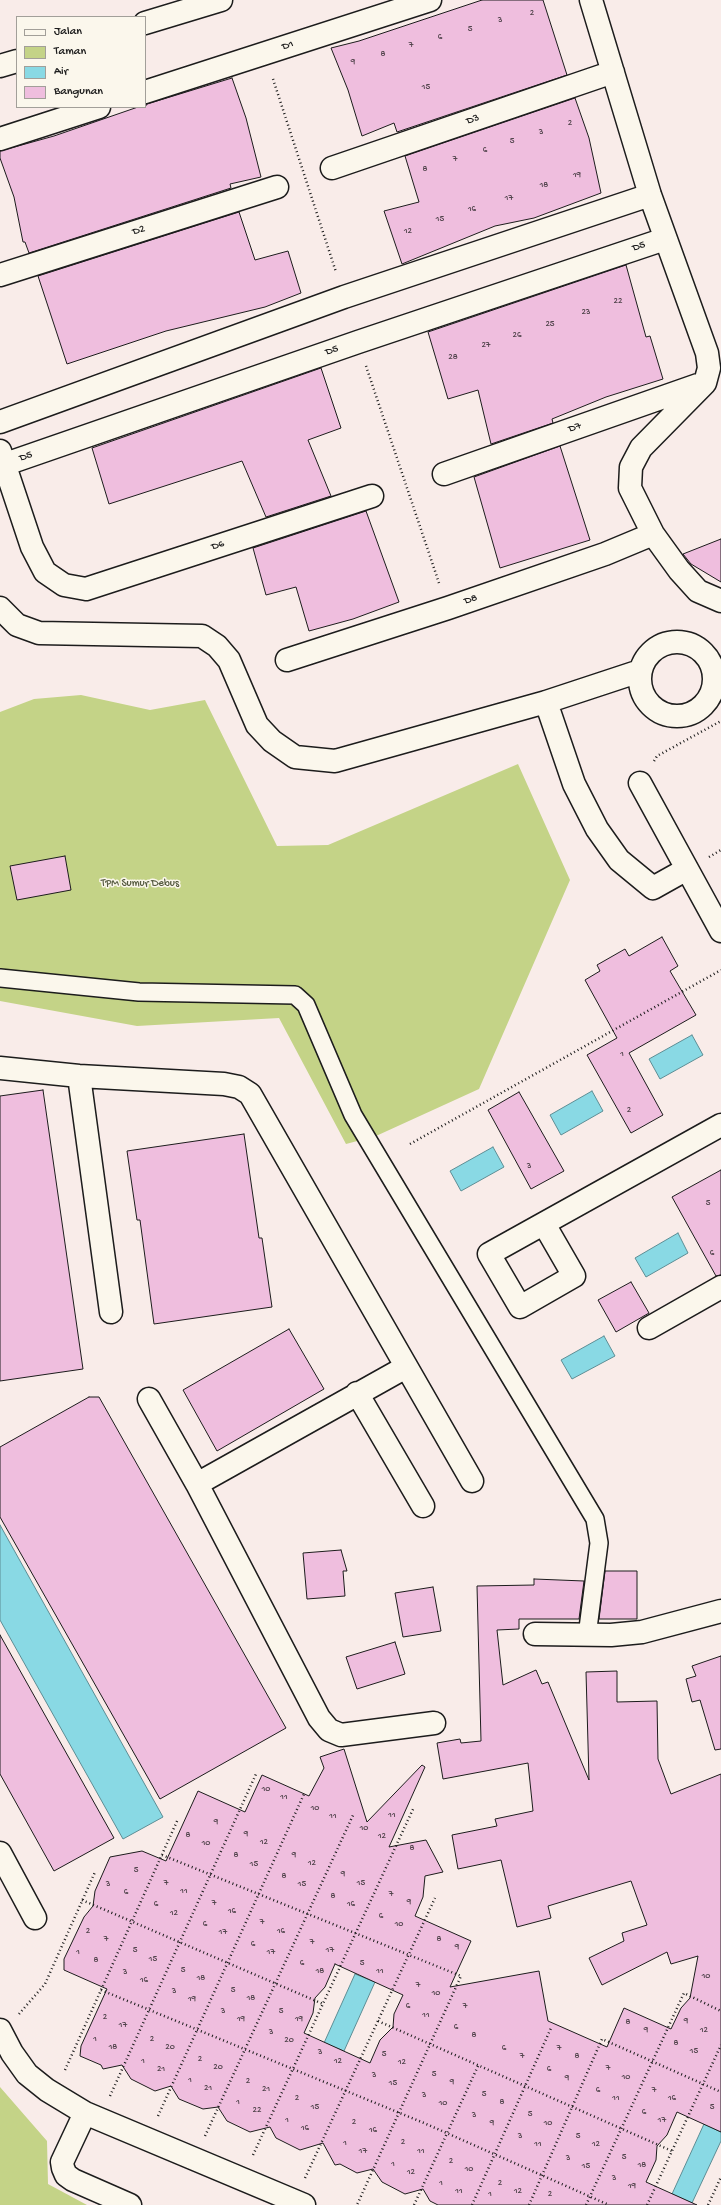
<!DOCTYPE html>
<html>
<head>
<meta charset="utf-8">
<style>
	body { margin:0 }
	#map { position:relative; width:721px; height:2205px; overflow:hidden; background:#f9ece9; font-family:"Gochi Hand",sans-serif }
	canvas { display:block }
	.legend { position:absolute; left:16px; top:16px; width:130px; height:92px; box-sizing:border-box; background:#fbf7ec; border:1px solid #a29f99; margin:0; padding:5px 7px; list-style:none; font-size:12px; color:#1c1c1c }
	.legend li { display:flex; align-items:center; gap:8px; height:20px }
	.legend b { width:20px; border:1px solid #a29f99 }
</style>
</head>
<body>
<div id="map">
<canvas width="721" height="2205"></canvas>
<ul class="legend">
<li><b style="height:5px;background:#fbf7ec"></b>Jalan</li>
<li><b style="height:11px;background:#c4d387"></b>Taman</li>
<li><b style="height:11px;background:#89d9e4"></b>Air</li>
<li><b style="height:11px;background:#efbede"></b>Bangunan</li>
</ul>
</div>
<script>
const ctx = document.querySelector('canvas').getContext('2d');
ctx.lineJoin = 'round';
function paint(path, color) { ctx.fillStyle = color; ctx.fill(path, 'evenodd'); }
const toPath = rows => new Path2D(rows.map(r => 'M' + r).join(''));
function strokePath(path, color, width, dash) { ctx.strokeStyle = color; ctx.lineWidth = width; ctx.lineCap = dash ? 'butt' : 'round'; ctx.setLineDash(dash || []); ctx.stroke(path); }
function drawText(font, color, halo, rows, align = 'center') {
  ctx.font = font + ' "Gochi Hand",sans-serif'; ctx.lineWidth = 3; ctx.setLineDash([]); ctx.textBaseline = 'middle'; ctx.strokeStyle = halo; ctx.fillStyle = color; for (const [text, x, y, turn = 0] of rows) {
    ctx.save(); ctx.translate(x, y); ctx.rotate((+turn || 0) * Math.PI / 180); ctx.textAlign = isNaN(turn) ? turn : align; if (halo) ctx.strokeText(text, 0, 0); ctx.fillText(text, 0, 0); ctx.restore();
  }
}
const green = toPath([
	[81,695,150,710,205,700,277,846,328,845,518,764,570,880,479,1089,376,1136,346,1144,279,1018,137,1026,0,1001,0,712,34,699],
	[0,2087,47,2141,48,2184,87,2205,0,2205]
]);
const water = toPath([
	[692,1035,703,1055,660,1079,649,1059,692,1035],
	[592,1091,603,1111,561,1135,550,1115,592,1091],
	[493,1147,504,1167,461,1191,450,1171,493,1147],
	[678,1233,688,1253,646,1277,635,1258,678,1233],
	[604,1336,615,1356,572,1379,561,1360,604,1336],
	[0,1525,163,1817,123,1839,0,1620,0,1525],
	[355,1974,375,1982,344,2051,324,2043,355,1974],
	[704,2124,721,2132,721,2141,692,2203,672,2194,704,2124]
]);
const building = toPath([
	[482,0,543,0,567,75,397,132,394,123,362,136,348,90,331,48,359,41,482,0],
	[232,78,246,118,261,177,230,184,231,188,29,253,25,242,23,242,14,197,0,158,0,151,54,136,138,107,145,107,147,104,232,78],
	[575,98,589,138,601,193,534,218,495,226,402,264,384,211,419,202,405,156,575,98],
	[239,212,255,260,288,251,301,293,265,307,166,331,67,364,38,276,239,212],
	[626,265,646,337,650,336,663,379,606,397,552,419,553,423,491,444,478,390,448,399,428,332,626,265],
	[321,368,341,428,308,440,331,496,266,517,242,461,109,504,92,448,321,368],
	[560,446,590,540,500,568,474,477,560,446],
	[366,511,399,602,353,619,309,631,296,587,266,595,253,548,366,511],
	[721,539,721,582,691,564,683,554,721,539],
	[65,856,71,890,17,900,10,866,65,856],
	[662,937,678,966,670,971,696,1015,629,1053,663,1115,631,1133,587,1055,617,1038,585,980,600,971,597,965,625,949,629,956,662,937],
	[43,1090,83,1369,0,1381,0,1096,43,1090],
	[519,1092,564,1171,531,1189,488,1110,519,1092],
	[244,1134,259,1238,262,1238,272,1307,154,1324,140,1220,137,1220,127,1151,244,1134],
	[721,1170,721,1275,716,1276,672,1197,721,1170],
	[631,1282,649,1313,616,1332,598,1300,631,1282],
	[289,1329,324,1389,217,1451,183,1390,289,1329],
	[89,1397,99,1397,286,1728,160,1799,0,1517,0,1447,89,1397],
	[341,1550,347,1571,343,1571,345,1596,307,1599,303,1553,341,1550],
	[605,1571,637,1571,637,1619,599,1619,605,1571],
	[534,1579,584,1581,579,1619,519,1619,519,1629,497,1630,503,1685,536,1670,542,1684,548,1682,589,1780,586,1672,617,1671,617,1702,657,1701,658,1759,671,1794,721,1774,721,2132,677,2112,667,2135,657,2146,656,2160,646,2182,697,2205,438,2205,430,2201,423,2189,405,2194,382,2182,373,2169,357,2173,340,2164,335,2165,323,2143,300,2150,276,2138,270,2127,250,2132,227,2121,218,2107,203,2109,179,2099,171,2086,155,2091,131,2079,122,2065,103,2069,101,2065,80,2056,81,2046,107,1989,64,1970,64,1959,84,1917,93,1906,95,1891,110,1857,142,1851,166,1861,198,1791,245,1812,262,1775,309,1796,324,1768,320,1757,344,1749,367,1822,422,1765,425,1767,389,1847,426,1840,443,1872,425,1876,423,1897,415,1916,471,1941,450,1987,539,1971,548,2021,607,2047,624,2008,671,2029,681,2008,690,1998,698,1956,671,1964,667,1952,602,1985,589,1958,624,1941,622,1933,647,1925,631,1881,548,1906,551,1918,517,1927,501,1860,458,1869,452,1835,497,1826,495,1819,533,1811,528,1763,443,1779,437,1743,460,1739,461,1743,481,1741,477,1586,534,1585,534,1579],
	[335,1964,403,1995,394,2014,393,2027,380,2040,370,2063,304,2033,313,2013,315,1998,325,1987,335,1964],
	[433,1587,441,1631,403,1637,395,1593,433,1587],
	[0,1635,114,1838,54,1871,0,1774,0,1635],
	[395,1642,405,1674,357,1689,346,1657,395,1642],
	[721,1656,721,1749,715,1750,700,1700,692,1702,686,1679,696,1676,692,1666,721,1656]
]);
const path = toPath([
	[273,79,336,272],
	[366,366,439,583],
	[654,761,657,756,721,721],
	[709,857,721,850],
	[410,1144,721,970],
	[162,1855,461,1976,357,2205],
	[82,1900,323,2004],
	[101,1990,424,2123,609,2205],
	[19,2014,45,1984,95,1872],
	[378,2021,672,2151],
	[65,2070,178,1819],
	[110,2096,256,1774],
	[158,2116,304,1794],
	[205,2136,354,1813],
	[253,2155,414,1807],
	[305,2178,435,1898],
	[414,2205,478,2066],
	[472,2205,551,2028],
	[529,2205,602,2039,721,2092],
	[586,2205,684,1993,721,2011],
	[647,2205,721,2045],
	[708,2205,721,2177]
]);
const lane = toPath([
	[0,978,139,992,295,995,306,1005,353,1115,595,1519,599,1543,587,1636]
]);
const street = toPath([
	[591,0,650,195,707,353,709,368,705,383,641,448,631,467,630,488,653,534,679,570,698,591,721,601],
	[145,23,221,0],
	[0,66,17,61],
	[145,92,430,0],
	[0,139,99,107],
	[332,168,613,72],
	[0,275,277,187],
	[0,422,344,297,650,195],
	[0,451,32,547,45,572,64,585,86,589,372,496],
	[0,466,358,342,665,239],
	[444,474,698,385],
	[0,608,17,625,39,633,202,636,217,646,229,660,257,725,272,741,295,757,335,761,546,702,640,671],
	'640 679a37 37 0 1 1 74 0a37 37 0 1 1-74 0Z',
	[287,660,448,608,605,554,653,534],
	[546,702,574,784,597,829,619,860,653,888,687,869],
	[640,783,721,931],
	[0,1068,79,1076,224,1084,239,1087,250,1094,472,1481],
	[79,1076,111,1312],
	[544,1224,574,1276,520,1307,489,1254,721,1125],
	[649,1328,721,1287],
	[357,1393,423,1506],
	[149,1399,197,1484,319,1718,329,1730,341,1735,434,1723],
	[197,1484,406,1367],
	[535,1634,611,1635,642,1632,721,1611],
	[0,1853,35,1918],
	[0,2030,12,2053,27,2074,47,2090,85,2113],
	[130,2205,73,2180,66,2175,63,2168,62,2162,85,2113,304,2205]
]);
const numberNames = [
	["2",532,14],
	["3",500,21],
	["5",470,30],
	["6",440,38],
	["7",411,46],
	["8",383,55],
	["9",353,63],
	["15",426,88],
	["2",570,124],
	["3",541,133],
	["5",512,142],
	["6",485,151],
	["7",455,160],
	["8",425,170],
	["19",577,176],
	["18",544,186],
	["17",509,199],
	["16",472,210],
	["15",440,220],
	["12",408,232],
	["22",618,302],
	["23",586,313],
	["25",550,325],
	["26",517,336],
	["27",486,346],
	["28",453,358],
	["1",622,1055],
	["2",629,1111],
	["3",529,1167],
	["5",708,1204],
	["6",712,1254],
	["10",266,1790],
	["11",284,1798],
	["10",315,1809],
	["11",392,1816],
	["11",333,1817],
	["9",216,1823],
	["10",364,1829],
	["9",246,1835],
	["8",188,1836],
	["12",382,1837],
	["12",264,1843],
	["10",206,1844],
	["8",412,1849],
	["8",236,1856],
	["9",294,1856],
	["12",312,1864],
	["15",254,1865],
	["5",136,1871],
	["9",343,1875],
	["8",284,1877],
	["7",166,1884],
	["15",361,1884],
	["3",108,1885],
	["15",302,1885],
	["11",184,1892],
	["6",126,1893],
	["7",391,1895],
	["8",333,1897],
	["9",409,1903],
	["7",214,1904],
	["6",156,1905],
	["16",351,1905],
	["16",232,1912],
	["12",174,1914],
	["6",381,1917],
	["7",262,1923],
	["6",205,1925],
	["10",399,1925],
	["2",88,1932],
	["16",281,1932],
	["17",223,1933],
	["7",106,1940],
	["8",439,1940],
	["7",312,1943],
	["6",253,1945],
	["9",457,1948],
	["5",135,1951],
	["17",330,1951],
	["1",78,1953],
	["17",271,1953],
	["15",153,1960],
	["8",96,1961],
	["6",302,1964],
	["5",362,1964],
	["5",183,1971],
	["18",320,1972],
	["11",380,1972],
	["3",125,1973],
	["10",706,1977],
	["18",201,1979],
	["16",144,1981],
	["7",418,1986],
	["5",233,1991],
	["3",174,1992],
	["10",436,1994],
	["18",251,1999],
	["19",192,2000],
	["6",408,2007],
	["7",465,2007],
	["3",223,2012],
	["5",281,2012],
	["11",426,2016],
	["2",105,2018],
	["19",241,2020],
	["19",299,2020],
	["9",686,2022],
	["8",628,2023],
	["17",123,2026],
	["6",456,2028],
	["9",646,2031],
	["12",704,2031],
	["3",271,2033],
	["8",474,2036],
	["1",95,2040],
	["2",152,2040],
	["20",289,2041],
	["8",676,2044],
	["18",113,2048],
	["20",170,2048],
	["6",504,2049],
	["7",559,2049],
	["15",694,2052],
	["3",320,2053],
	["5",384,2055],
	["7",522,2057],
	["8",577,2057],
	["2",200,2060],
	["1",143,2062],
	["12",338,2062],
	["12",402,2063],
	["20",218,2068],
	["7",608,2069],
	["21",161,2070],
	["6",549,2070],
	["5",434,2075],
	["3",374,2076],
	["10",626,2078],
	["9",567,2079],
	["1",190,2081],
	["2",248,2082],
	["9",452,2083],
	["15",393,2084],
	["21",208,2089],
	["21",266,2090],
	["6",598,2091],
	["7",654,2091],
	["5",484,2095],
	["3",424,2096],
	["2",297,2099],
	["11",616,2099],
	["16",672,2099],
	["1",238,2103],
	["8",502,2103],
	["10",443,2104],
	["15",315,2108],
	["5",712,2108],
	["22",257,2111],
	["6",644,2113],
	["5",530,2115],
	["3",474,2116],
	["1",287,2121],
	["17",662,2121],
	["2",354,2123],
	["9",492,2124],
	["10",548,2124],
	["16",305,2129],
	["16",373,2131],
	["3",520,2137],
	["5",578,2137],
	["2",403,2143],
	["1",345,2144],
	["11",538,2145],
	["12",596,2145],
	["17",363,2152],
	["11",421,2152],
	["5",624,2158],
	["3",568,2159],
	["2",451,2162],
	["1",393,2165],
	["18",642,2166],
	["15",586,2167],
	["10",469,2170],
	["12",411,2173],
	["3",614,2179],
	["1",441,2184],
	["2",500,2184],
	["19",632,2187],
	["11",459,2192],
	["12",518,2192],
	["1",490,2195],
	["2",550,2195]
];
const streetNames = [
	["D1",288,46,-18],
	["D3",473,120,-19],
	["D2",139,231,-18],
	["D5",639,247,-19],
	["D5",332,351,-19],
	["D7",575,428,-19],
	["D5",26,457,-19],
	["D6",218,546,-18],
	["D8",471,600,-19]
];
const parkNames = [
	["TPM Sumur Debus",140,884]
];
paint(green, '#c4d387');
paint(water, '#89d9e4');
strokePath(water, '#5d8d94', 1);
paint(building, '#efbede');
strokePath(building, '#1c1c1c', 1);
strokePath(lane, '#1c1c1c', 20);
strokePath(street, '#1c1c1c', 25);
strokePath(path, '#1c1c1c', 2.5, [1, 3]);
strokePath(lane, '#fbf7ec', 17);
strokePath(street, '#fbf7ec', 22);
drawText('9px', '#51444c', null, numberNames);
drawText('11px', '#1c1c1c', '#fbf7ec', streetNames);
drawText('11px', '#575c41', '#fbf7ec', parkNames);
</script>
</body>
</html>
